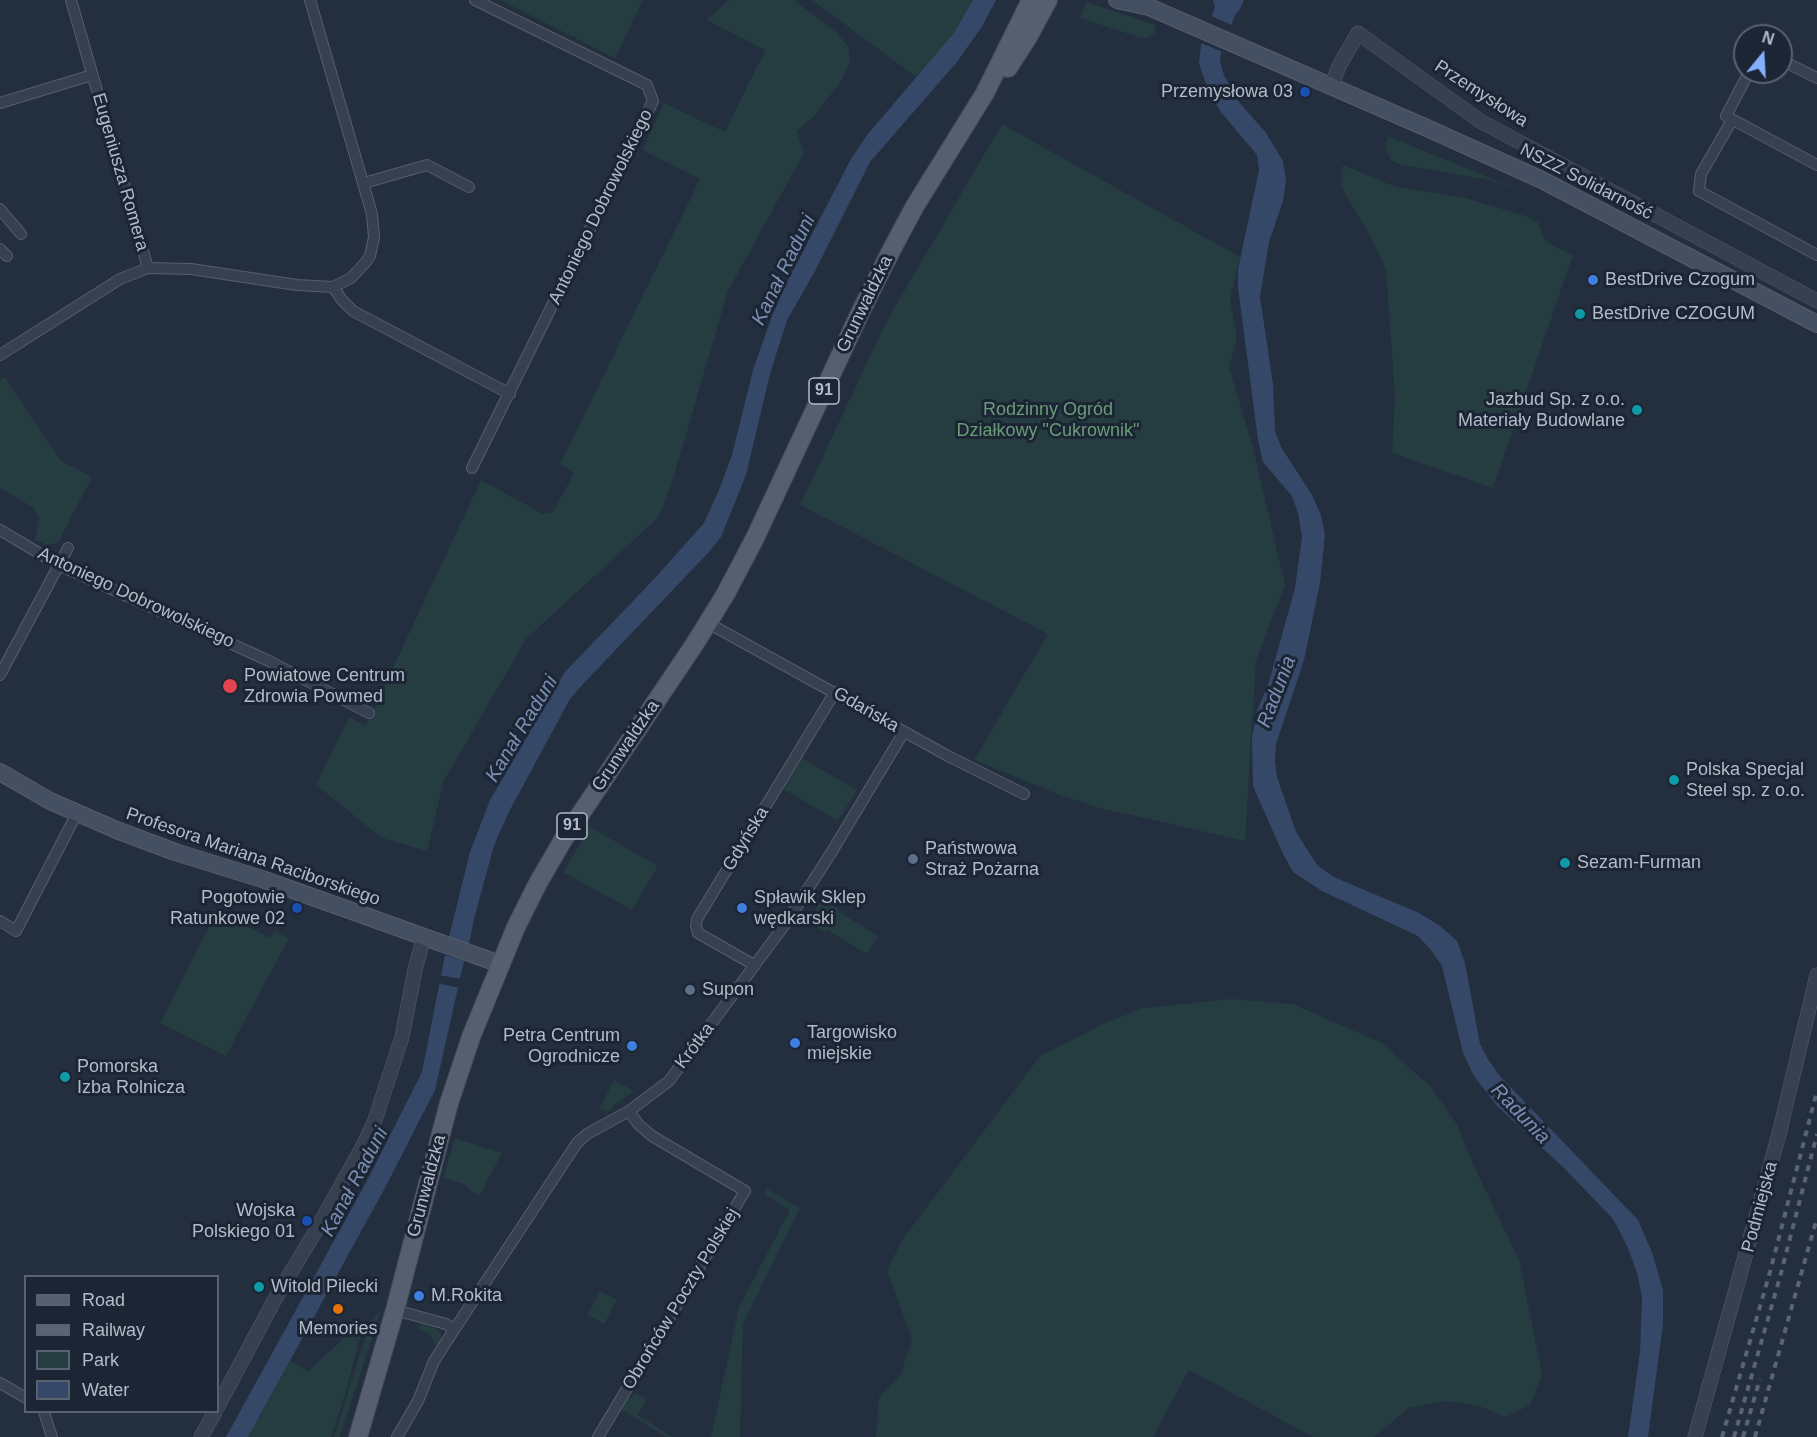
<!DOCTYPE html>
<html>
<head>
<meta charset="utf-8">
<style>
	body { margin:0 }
	#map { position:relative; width:1817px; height:1437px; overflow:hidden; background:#232e3f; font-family:Helvetica,sans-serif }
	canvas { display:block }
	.legend { position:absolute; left:24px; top:1275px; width:195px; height:138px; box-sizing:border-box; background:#1c2534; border:2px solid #586170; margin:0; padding:8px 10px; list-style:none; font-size:18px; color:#b3bbca }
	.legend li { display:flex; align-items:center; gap:12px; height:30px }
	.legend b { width:30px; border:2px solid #586170 }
	.north { position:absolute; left:1733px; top:24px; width:60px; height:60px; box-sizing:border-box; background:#1c2534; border:2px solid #586170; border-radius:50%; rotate:18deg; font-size:16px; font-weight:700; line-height:24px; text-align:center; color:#b3bbca }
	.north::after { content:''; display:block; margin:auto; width:21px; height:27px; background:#85aefd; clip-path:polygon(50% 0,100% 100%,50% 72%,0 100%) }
</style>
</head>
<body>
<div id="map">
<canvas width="1817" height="1437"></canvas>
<ul class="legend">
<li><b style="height:8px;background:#555f6f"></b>Road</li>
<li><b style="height:8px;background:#596476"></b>Railway</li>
<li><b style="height:16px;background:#253c40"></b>Park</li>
<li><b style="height:16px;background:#364867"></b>Water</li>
</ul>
<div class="north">N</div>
</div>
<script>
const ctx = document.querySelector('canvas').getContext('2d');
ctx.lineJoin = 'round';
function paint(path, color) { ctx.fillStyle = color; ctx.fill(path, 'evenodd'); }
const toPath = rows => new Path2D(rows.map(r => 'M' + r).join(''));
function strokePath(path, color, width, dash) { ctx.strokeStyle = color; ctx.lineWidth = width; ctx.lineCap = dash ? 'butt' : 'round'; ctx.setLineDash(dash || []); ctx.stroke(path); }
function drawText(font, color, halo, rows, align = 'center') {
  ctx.font = font + ' Helvetica,sans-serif'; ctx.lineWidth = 6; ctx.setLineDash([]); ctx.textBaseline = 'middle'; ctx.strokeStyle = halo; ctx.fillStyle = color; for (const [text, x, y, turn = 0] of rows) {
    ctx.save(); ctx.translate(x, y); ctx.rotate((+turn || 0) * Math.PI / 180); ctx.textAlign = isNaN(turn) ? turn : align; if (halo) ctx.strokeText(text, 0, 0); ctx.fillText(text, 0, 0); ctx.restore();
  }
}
const green = toPath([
	[500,0,643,0,615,58],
	[729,0,794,0,836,32,849,47,850,61,840,83,813,117,797,131,804,153,728,291,671,486,659,517,526,639,444,781,427,851,382,838,316,785,349,717,366,725,481,480,543,514,553,512,574,473,560,464,700,179,642,150,664,103,725,132,765,50,706,20],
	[812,0,973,0,953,34,916,77],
	[1087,2,1155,25,1155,32,1149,38,1141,38,1080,18],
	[1002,124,1240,257,1230,299,1237,338,1229,367,1253,448,1285,585,1256,661,1245,841,1100,808,1062,796,974,760,1048,634,800,505,886,322],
	[1388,136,1464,167,1521,191,1489,180,1398,164,1391,160,1385,148],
	[1343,165,1396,187,1462,197,1523,215,1538,222,1546,242,1573,255,1493,488,1392,453,1395,397,1386,270,1373,241,1342,188,1341,175],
	[5,377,60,460,92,477,58,543,46,545,35,539,39,519,34,508,0,488,0,380],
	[802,758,857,790,838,821,783,789],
	[590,827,658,866,632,910,563,872],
	[822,899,839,909,838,911,878,936,867,954,827,930,825,932,808,922],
	[225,915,270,938,274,931,289,938,226,1056,160,1023,213,919],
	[1232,999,1293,1004,1382,1043,1431,1087,1458,1126,1475,1168,1519,1260,1542,1375,1530,1405,1506,1417,1479,1406,1447,1401,1409,1408,1374,1437,1313,1437,1189,1370,1153,1437,876,1437,879,1397,900,1376,912,1340,887,1270,902,1240,1040,1056,1103,1024,1143,1008],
	[614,1080,634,1091,614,1105,609,1112,599,1109],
	[455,1138,502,1153,480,1195,472,1192,466,1185,443,1178],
	[767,1189,800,1208,743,1324,740,1437,711,1437,739,1307,790,1210,764,1194],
	[600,1291,617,1300,604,1324,587,1315],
	[379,1312,380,1313,340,1437,334,1437,370,1322],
	[365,1319,345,1395,331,1437,248,1437,290,1361,308,1371],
	[422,1324,435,1328,440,1333,442,1339,436,1347,429,1333,419,1330,420,1325],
	[637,1393,647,1399,638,1415,672,1437,666,1437,621,1409,628,1397,631,1398,633,1395]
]);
const water = toPath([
	[973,0,996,0,983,25,957,62,870,162,815,271,787,320,770,374,746,475,721,537,709,552,584,683,570,699,512,806,499,833,493,849,474,919,469,944,449,937,470,852,490,800,565,672,656,577,704,523,719,490,732,455,753,370,773,313,786,284,851,159,867,135,953,34],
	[1213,0,1244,0,1240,9,1235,15,1221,53,1220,62,1224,75,1239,102,1266,133,1283,161,1286,180,1283,201,1269,242,1260,297,1273,384,1275,431,1281,447,1312,495,1321,515,1325,535,1320,583,1304,660,1276,744,1275,760,1277,777,1296,832,1317,865,1334,877,1419,913,1440,926,1457,941,1465,963,1480,1044,1488,1059,1499,1075,1638,1220,1653,1255,1663,1290,1663,1324,1648,1437,1628,1437,1640,1352,1642,1297,1637,1273,1628,1248,1613,1219,1564,1168,1497,1106,1474,1076,1463,1053,1442,966,1431,950,1418,936,1322,891,1293,872,1283,854,1253,786,1252,738,1257,711,1268,685,1275,660,1295,588,1302,537,1298,513,1292,496,1263,462,1258,440,1238,287,1238,269,1259,170,1257,155,1221,112,1211,96,1204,78,1199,63,1201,45,1215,7],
	[445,955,464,961,435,1090,386,1186,248,1437,226,1437,369,1177,422,1072]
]);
const pier = toPath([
	[1209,15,1234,26,1225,53,1199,42],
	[438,975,462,979,460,988,436,983]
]);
const minor = toPath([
	[71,0,148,268],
	[1781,60,1817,78],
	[1749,72,1726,116,1817,165],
	[0,103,92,75],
	[1732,120,1701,174,1699,191,1817,255],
	[364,183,427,165,469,187],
	[0,209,21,234],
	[0,249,7,256],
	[333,287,342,300,353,311,510,394],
	[0,355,120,279,148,268,191,269,297,285,333,287,351,278,365,263,370,256,374,237,372,214,310,0],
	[472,468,653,101,647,85,475,0],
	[0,530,59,565,269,661,369,713],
	[708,623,948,756,1024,794],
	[0,675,68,548],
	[0,921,16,931,77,813],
	[754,965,698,933,696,926,697,919,835,692],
	[395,1310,446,1324,454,1330,577,1143,587,1134,629,1111,669,1081,683,1062,786,923,831,853,904,732],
	[0,1383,26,1398],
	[44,1412,52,1437],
	[397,1437,418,1401,434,1361,454,1330],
	[598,1437,745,1191,652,1136,639,1125,629,1111]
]);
const tertiary = toPath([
	[1331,87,1339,66,1358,33,1480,121,1817,301],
	[218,1406,275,1299,318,1227,362,1148,374,1123,402,1037,415,970,424,936],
	[201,1437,215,1412],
	[1695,1437,1779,1134,1817,975]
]);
const secondary = toPath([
	[1117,0,1149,7,1427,128,1542,180,1817,324],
	[0,772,50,801,119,831,175,852,262,879,500,964]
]);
const primary = toPath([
	[1008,68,1028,37,1048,0],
	[358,1437,395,1310,449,1103,471,1037,516,927,538,883,563,840,694,645,725,595,755,538,860,313,893,247,915,206,985,93,1031,0]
]);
const rail = toPath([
	[1722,1437,1770,1272,1817,1091],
	[1734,1437,1780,1277,1817,1134],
	[1743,1437,1760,1379],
	[1755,1437,1817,1218]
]);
const markers = [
	[1305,92,6,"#1a4fb4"],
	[1593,280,6,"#3f7fe0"],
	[1580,314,6,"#0f9aa8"],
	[1637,410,6,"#0f9aa8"],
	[230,686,8,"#e0444e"],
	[1674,780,6,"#0f9aa8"],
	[913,859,6,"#5c6f8a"],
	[1565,863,6,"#0f9aa8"],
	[297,908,6,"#1a4fb4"],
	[742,908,6,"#3f7fe0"],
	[690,990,6,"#5c6f8a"],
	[795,1043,6,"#3f7fe0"],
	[632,1046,6,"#3f7fe0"],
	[65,1077,6,"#0f9aa8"],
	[307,1221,6,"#1a4fb4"],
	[259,1287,6,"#0f9aa8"],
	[419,1296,6,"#3f7fe0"],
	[338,1309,6,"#e8710a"]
];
const shields = [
	[824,391,30],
	[572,826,30]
];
const shieldNames = [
	["91",824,391],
	["91",572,826]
];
const poiNames = [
	["Przemysłowa 03",1293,92,"right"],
	["BestDrive Czogum",1605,280],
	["BestDrive CZOGUM",1592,314],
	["Jazbud Sp. z o.o.",1625,400,"right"],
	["Materiały Budowlane",1625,421,"right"],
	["Powiatowe Centrum",244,676],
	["Zdrowia Powmed",244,697],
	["Polska Specjal",1686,770],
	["Steel sp. z o.o.",1686,791],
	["Państwowa",925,849],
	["Straż Pożarna",925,870],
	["Sezam-Furman",1577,863],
	["Pogotowie",285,898,"right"],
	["Ratunkowe 02",285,919,"right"],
	["Spławik Sklep",754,898],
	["wędkarski",754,919],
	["Supon",702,990],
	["Targowisko",807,1033],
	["miejskie",807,1054],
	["Petra Centrum",620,1036,"right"],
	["Ogrodnicze",620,1057,"right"],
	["Pomorska",77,1067],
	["Izba Rolnicza",77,1088],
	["Wojska",295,1211,"right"],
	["Polskiego 01",295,1232,"right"],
	["Witold Pilecki",271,1287],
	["M.Rokita",431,1296],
	["Memories",338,1329,"center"]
];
const streetNames = [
	["Przemysłowa",1481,94,33],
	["Eugeniusza Romera",120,172,74],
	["NSZZ Solidarność",1586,182,27],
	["Antoniego Dobrowolskiego",601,207,-64],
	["Grunwaldzka",865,304,-64],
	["Antoniego Dobrowolskiego",136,598,25],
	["Gdańska",866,710,30],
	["Grunwaldzka",626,746,-56],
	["Gdyńska",746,839,-59],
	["Profesora Mariana Raciborskiego",253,857,19],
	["Krótka",695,1046,-53],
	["Grunwaldzka",427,1186,-75],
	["Podmiejska",1760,1207,-75],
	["Obrońców Poczty Polskiej",681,1299,-59]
];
const parkNames = [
	["Rodzinny Ogród",1048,410],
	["Działkowy \"Cukrownik\"",1048,431]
];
const waterNames = [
	["Kanał Raduni",784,270,-64],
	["Radunia",1277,692,-69],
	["Kanał Raduni",522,729,-59],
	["Radunia",1520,1114,46],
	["Kanał Raduni",355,1182,-62]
];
paint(green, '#253c40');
paint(water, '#364867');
paint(pier, '#232e3f');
strokePath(minor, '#555e6d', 12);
strokePath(tertiary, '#555e6d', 15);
strokePath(secondary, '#555e6d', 18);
strokePath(primary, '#404958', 20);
strokePath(minor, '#37404f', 10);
strokePath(tertiary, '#37404f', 14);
strokePath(secondary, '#454f62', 16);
strokePath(primary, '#555f6f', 18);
strokePath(rail, '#596476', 4, [6, 6]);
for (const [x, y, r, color] of markers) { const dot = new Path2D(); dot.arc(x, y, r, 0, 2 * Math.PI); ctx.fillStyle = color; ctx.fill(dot); strokePath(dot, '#1c2534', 2); }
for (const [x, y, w] of shields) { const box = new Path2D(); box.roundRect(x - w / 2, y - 13, w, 26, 4.5); ctx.fillStyle = '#1c2534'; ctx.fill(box); strokePath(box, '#b3bbca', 1.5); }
drawText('bold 16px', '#b3bbca', null, shieldNames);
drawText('18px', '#b3bbca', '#1c2534', poiNames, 'left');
drawText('18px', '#b3bbca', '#1c2534', streetNames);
drawText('18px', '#699c77', '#1c2534', parkNames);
drawText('italic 20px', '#7a8fb3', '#1c2534', waterNames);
</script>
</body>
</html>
